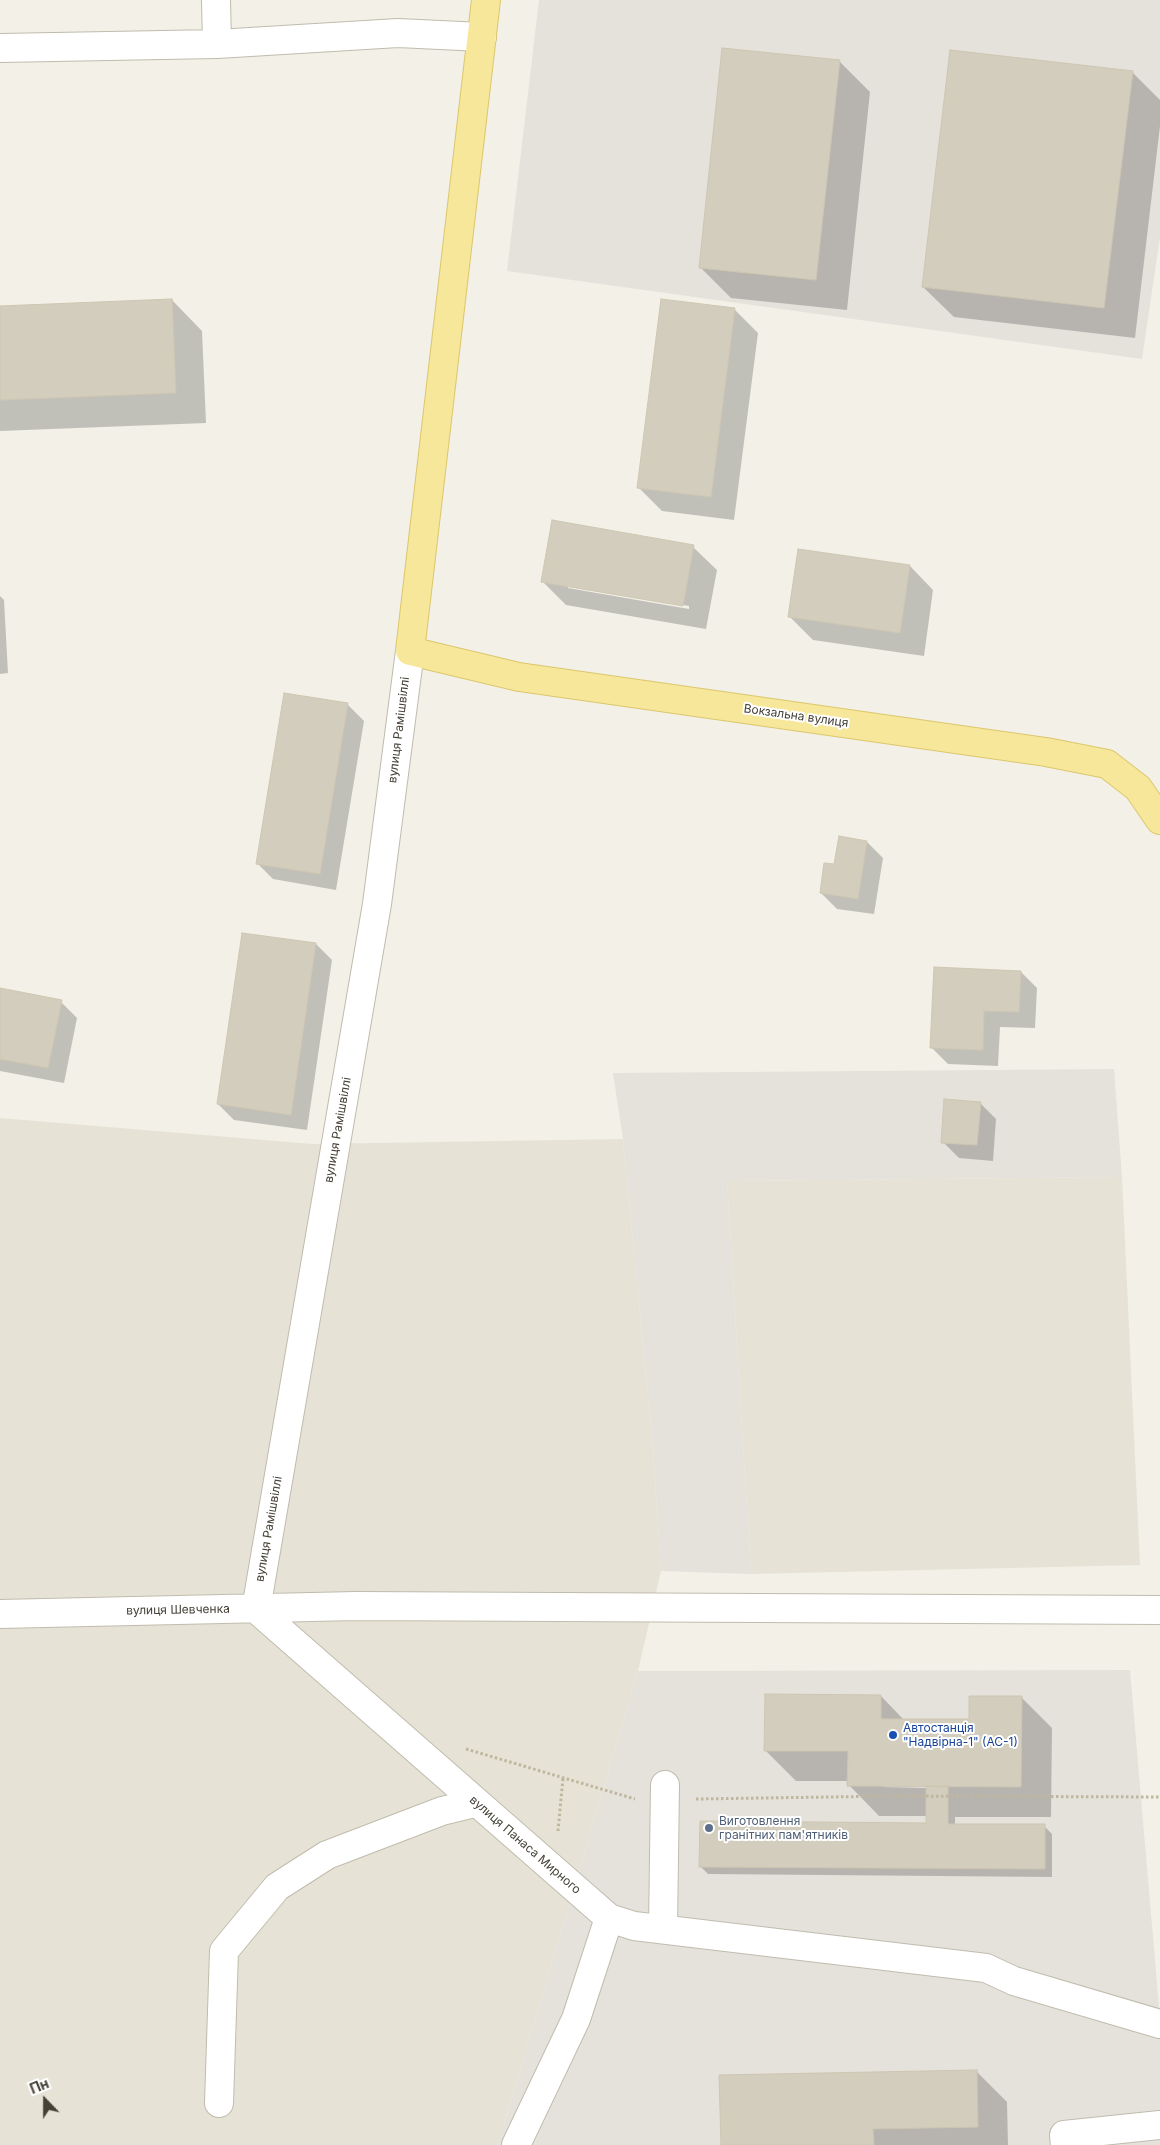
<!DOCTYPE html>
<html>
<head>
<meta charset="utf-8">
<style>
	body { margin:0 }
	#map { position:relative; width:1160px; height:2145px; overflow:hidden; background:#f2f0e7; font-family:Inter,sans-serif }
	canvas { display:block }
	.north { position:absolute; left:20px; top:2075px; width:50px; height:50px; -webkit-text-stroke:4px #fff; paint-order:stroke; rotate:338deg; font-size:14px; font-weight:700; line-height:20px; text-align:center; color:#454137 }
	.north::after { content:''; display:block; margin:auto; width:18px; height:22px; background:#454137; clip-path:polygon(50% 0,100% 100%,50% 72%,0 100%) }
</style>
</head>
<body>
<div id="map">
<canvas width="1160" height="2145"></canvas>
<div class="north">Пн</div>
</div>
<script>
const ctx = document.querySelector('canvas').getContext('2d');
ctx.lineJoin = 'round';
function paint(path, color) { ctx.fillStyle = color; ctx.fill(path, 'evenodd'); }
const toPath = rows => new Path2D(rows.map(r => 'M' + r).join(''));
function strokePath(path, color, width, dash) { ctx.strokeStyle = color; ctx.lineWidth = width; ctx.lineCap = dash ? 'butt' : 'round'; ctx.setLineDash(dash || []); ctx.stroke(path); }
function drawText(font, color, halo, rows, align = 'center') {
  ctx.font = font + ' Inter,sans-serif'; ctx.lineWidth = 4; ctx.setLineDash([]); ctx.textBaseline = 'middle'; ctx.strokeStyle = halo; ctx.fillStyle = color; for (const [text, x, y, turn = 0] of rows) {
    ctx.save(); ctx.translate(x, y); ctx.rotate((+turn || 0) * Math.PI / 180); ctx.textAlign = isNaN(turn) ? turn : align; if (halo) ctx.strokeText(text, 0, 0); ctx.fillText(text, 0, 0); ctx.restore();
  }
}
const residential = toPath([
	[0,1118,313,1144,623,1139,653,1447,661,1571,638,1671,498,2145,0,2145],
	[1122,1177,1140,1565,751,1574,727,1181]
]);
const industrial = toPath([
	[539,0,1160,0,1160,237,1142,359,507,271],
	[1114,1069,1122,1177,727,1181,751,1574,661,1571,653,1447,623,1139,613,1073],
	[1130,1670,1160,2018,1160,2145,498,2145,638,1671]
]);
const shadow = toPath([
	[839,61,870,92,847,310,731,298,700,267],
	[1132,72,1160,100,1160,126,1135,338,954,317,923,287],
	[172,300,202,331,206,423,0,431,0,307],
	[734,309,758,333,734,520,662,511,638,487],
	[693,547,717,570,706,629,566,605,542,581],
	[568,585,689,606,689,609,568,588],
	[910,566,933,590,924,656,813,640,790,617],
	[0,596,4,600,8,673,0,674],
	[347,704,364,721,336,890,273,879,257,863],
	[867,842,883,858,874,914,837,909,821,893,835,866],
	[316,944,332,960,307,1130,234,1120,218,1104],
	[1021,972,1037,988,1035,1028,1000,1027,998,1066,948,1064,932,1048],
	[0,990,61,1002,77,1018,64,1083,0,1071],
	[980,1103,996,1119,993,1161,959,1158,943,1142],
	[881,1696,904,1720,970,1720,1021,1697,1052,1728,1051,1817,955,1817,955,1825,1044,1826,1052,1834,1052,1877,708,1874,700,1866,927,1825,927,1816,879,1816,849,1785,849,1781,796,1781,765,1750],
	[884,1785,927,1785,927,1788,884,1787],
	[977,2072,1007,2102,1008,2145,722,2145]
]);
const building = toPath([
	[722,48,840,60,816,280,699,268,722,48],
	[950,50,1133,71,1104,308,922,287,950,50],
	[172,299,176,393,0,400,0,306,172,299],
	[661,299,735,308,711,497,637,488,661,299],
	[552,520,694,545,683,606,541,582,552,520],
	[798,549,910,565,900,633,788,617,798,549],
	[284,693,348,703,320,874,256,864,284,693],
	[839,836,867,841,858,899,820,893,824,863,834,864,839,836],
	[242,933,316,943,291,1115,217,1104,242,933],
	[934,967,1021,971,1019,1012,984,1011,983,1050,930,1048,934,967],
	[0,988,62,1000,48,1068,0,1059,0,988],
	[944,1099,981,1102,977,1145,941,1143,944,1099],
	[765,1694,881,1695,881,1719,969,1719,969,1696,1022,1696,1021,1787,847,1786,848,1751,764,1751,765,1694],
	[926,1786,948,1786,948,1824,1045,1824,1045,1869,699,1867,700,1821,926,1823,926,1786],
	[977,2070,978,2127,873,2129,874,2145,721,2145,719,2075,977,2070]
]);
const path = toPath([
	[466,1749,635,1799],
	[696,1799,897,1796,1160,1797],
	[558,1831,563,1778]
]);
const minor = toPath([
	[216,0,217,44],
	[0,48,217,44,398,33,482,37],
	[256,1609,377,904,410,651],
	[256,1609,609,1918,576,2019,516,2145],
	[0,1614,356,1606,1160,1610],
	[609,1918,634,1926,986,1968,1014,1981,1160,2024],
	[663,1929,665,1785],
	[219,2103,224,1951,277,1887,327,1855,442,1811,475,1803],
	[1065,2145,1064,2135,1160,2125]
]);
const major = toPath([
	[486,0,410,651,519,677,1046,752,1107,764,1138,788,1160,820]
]);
const markers = [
	[893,1735,5,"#1a4fb4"],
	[709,1828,5,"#5c6f8a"]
];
const streetNames = [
	["Вокзальна вулиця",796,716,8],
	["вулиця Рамішвіллі",399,730,-83],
	["вулиця Рамішвіллі",338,1130,-80],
	["вулиця Рамішвіллі",269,1529,-80],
	["вулиця Шевченка",178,1610,-1],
	["вулиця Панаса Мирного",525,1845,41]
];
const transitNames = [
	["Автостанція",903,1728],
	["\"Надвірна-1\" (АС-1)",903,1742]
];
const serviceNames = [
	["Виготовлення",719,1821],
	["гранітних пам'ятників",719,1835]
];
paint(residential, '#e6e3d6');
paint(industrial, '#e5e2dc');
paint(shadow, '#0003');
paint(building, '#d3cdbd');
strokePath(building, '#cec6b1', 1);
strokePath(minor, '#c0bcad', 30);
strokePath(major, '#dcc76c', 30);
strokePath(path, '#beb69d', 3, [2.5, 2.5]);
strokePath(minor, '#fff', 28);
strokePath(major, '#f7e79b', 28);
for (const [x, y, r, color] of markers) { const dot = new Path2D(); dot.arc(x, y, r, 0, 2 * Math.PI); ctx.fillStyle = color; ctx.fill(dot); strokePath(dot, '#fff', 2); }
drawText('12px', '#454137', '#fff', streetNames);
drawText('12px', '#164399', '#fff', transitNames, 'left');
drawText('12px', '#4e5e75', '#fff', serviceNames, 'left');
</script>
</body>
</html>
